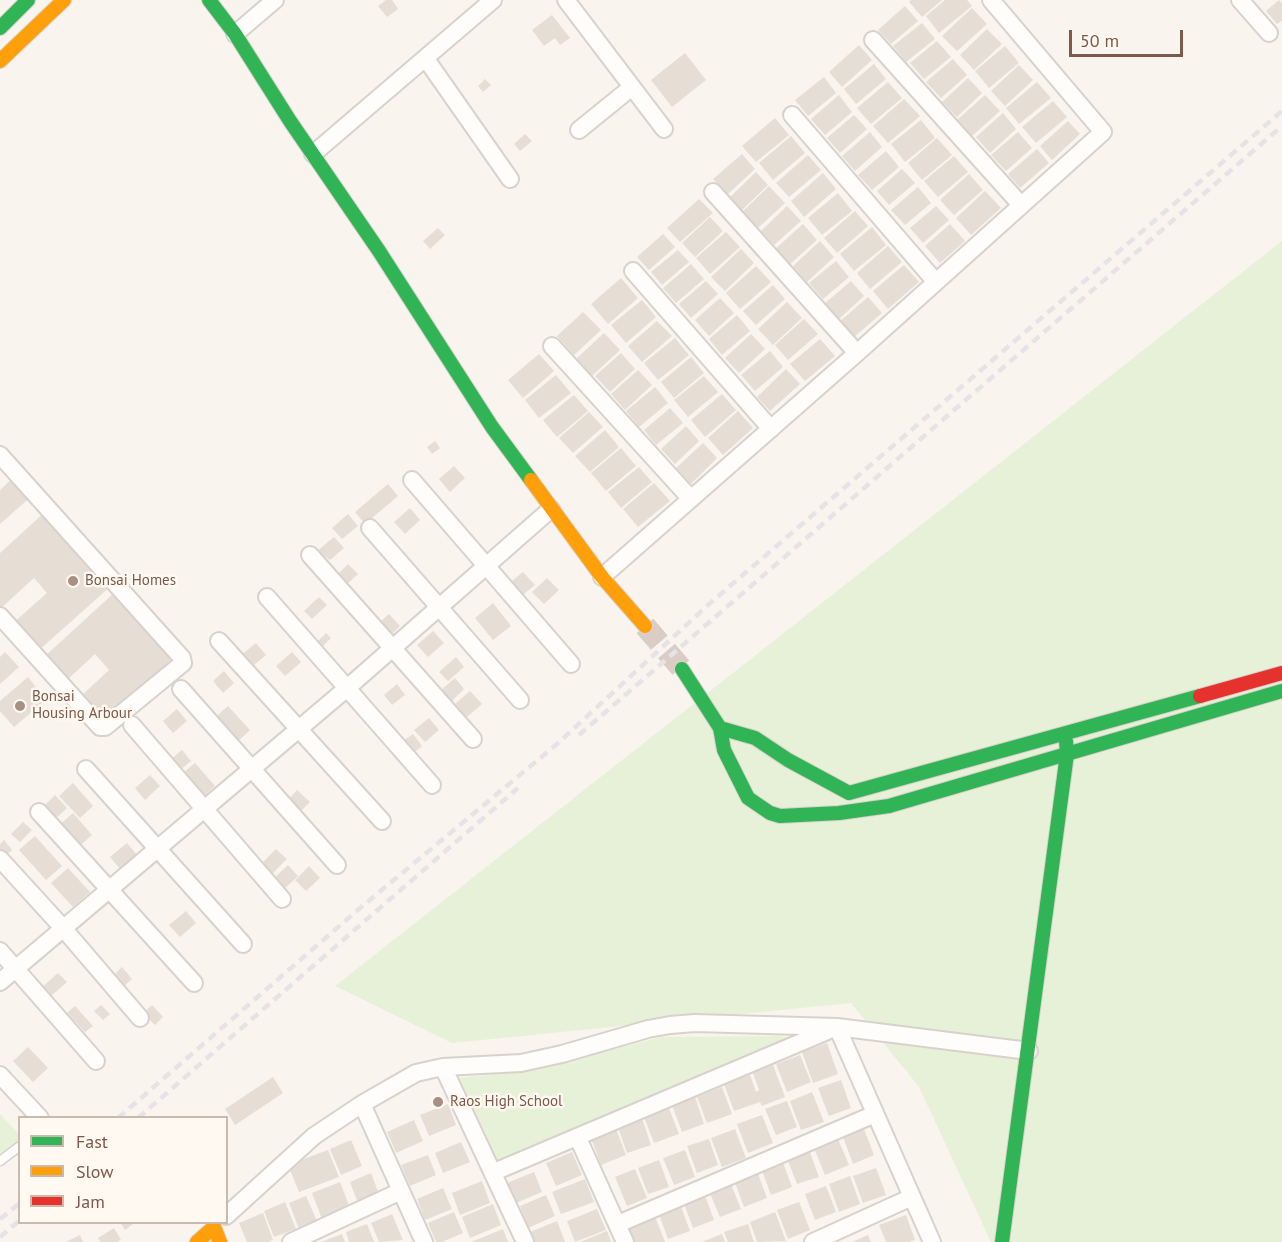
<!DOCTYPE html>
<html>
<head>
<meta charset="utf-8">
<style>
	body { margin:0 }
	#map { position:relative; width:1282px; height:1242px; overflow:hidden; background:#f9f4ee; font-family:"PT Sans",sans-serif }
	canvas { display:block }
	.legend { position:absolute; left:18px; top:1116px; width:210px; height:108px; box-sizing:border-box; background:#fff9f1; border:2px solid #cbb9ae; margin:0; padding:8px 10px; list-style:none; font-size:18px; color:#7c594a }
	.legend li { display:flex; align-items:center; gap:12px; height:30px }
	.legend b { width:30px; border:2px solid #cbb9ae }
	.scale { position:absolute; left:1069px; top:30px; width:114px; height:27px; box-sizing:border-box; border:3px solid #7c594a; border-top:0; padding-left:8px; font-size:18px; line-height:21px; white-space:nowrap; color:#7c594a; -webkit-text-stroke:4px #fff9f1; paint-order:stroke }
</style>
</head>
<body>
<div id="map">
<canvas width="1282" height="1242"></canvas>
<ul class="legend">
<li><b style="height:8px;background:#30b455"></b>Fast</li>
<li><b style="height:8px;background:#ff9f0a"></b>Slow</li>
<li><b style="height:8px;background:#e5322d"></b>Jam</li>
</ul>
<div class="scale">50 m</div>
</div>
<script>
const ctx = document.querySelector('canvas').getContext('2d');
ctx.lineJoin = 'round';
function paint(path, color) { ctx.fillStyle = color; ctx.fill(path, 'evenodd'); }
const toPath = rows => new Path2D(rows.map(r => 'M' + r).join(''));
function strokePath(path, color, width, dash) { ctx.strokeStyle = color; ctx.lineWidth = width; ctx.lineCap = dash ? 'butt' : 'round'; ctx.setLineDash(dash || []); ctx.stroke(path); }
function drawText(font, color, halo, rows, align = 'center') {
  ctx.font = font + ' "PT Sans",sans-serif'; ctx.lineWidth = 5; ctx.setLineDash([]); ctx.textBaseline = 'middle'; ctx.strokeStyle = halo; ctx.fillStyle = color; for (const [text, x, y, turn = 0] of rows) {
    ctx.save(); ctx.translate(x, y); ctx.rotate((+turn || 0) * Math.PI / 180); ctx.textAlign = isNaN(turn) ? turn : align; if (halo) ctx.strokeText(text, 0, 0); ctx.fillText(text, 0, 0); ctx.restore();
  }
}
const green = toPath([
	[1282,241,1282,1242,991,1242,919,1087,851,1003,452,1043,335,986],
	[777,1036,799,1039,495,1162,455,1078,487,1075,570,1060,662,1037],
	[0,1114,20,1135,19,1148,0,1164]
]);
const building = toPath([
	[386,0,392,0,398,9,387,17,378,6],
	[911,0,942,0,922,17,909,2],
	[945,0,967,0,972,6,939,33,926,16],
	[1279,0,1282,3,1282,21,1277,24,1266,11],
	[905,6,918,21,891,44,878,30],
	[972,8,987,24,957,51,942,36],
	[552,15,570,38,560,45,555,38,544,46,532,30],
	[922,23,935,39,906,62,893,46],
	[987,29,1002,44,974,70,960,55],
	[937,41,951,57,924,79,910,63],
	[859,45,872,60,842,87,829,72],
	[1005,46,1019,63,989,88,975,71],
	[685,53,706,80,672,107,651,80],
	[953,59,967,75,941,98,926,82],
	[874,64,886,79,856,104,844,89],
	[1019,65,1033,80,1005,106,991,91],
	[824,77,836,93,808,116,795,100],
	[968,78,982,93,957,117,942,102],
	[485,79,491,85,483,92,478,86],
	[888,82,902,98,871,124,857,108],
	[1037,82,1051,98,1019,124,1006,108],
	[839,95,852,112,825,135,811,119],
	[985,95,1000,111,972,136,957,120],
	[904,99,920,116,888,143,873,126],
	[1053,101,1067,117,1036,143,1022,127],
	[1003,113,1016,129,990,153,976,137],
	[854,115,867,129,840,153,827,138],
	[775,118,789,135,756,162,742,146],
	[921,120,935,138,905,162,891,144],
	[1068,121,1080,134,1052,160,1040,146],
	[870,132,882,147,855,171,842,156],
	[1018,132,1032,148,1006,171,991,155],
	[525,134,532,141,520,151,514,144],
	[791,136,805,153,773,180,759,163],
	[937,138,952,155,922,180,908,163],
	[1037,149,1049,163,1020,188,1008,174],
	[886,151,899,167,872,190,858,175],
	[742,154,755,169,727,195,713,179],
	[808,155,821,170,789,197,776,183],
	[954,156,968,172,938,197,924,181],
	[902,169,915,183,889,205,877,191],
	[756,172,768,185,741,211,729,198],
	[823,173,836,189,804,217,791,201],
	[969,174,983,190,954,215,940,200],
	[769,186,785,203,757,229,742,212],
	[918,187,931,203,905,225,891,210],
	[985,191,1001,208,971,235,956,218],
	[838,193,852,211,822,235,808,218],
	[699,199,713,213,680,242,667,228],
	[787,206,801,221,774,245,761,231],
	[936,206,949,220,923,243,910,228],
	[855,211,868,226,837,253,824,238],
	[710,217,723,231,695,257,682,243],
	[803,224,817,240,788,266,774,250],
	[950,224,965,241,940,263,925,246],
	[872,227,886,245,854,271,840,254],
	[438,228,445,235,430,249,423,241],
	[726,232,740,247,710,274,696,258],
	[663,234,675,247,649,270,637,257],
	[820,241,834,257,807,282,793,266],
	[888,246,902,262,870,289,857,273],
	[741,249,754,263,725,291,711,277],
	[678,250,689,262,662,285,651,272],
	[836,261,849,277,823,299,809,283],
	[691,264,704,279,676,303,663,288],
	[904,265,919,282,888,309,873,291],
	[756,266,771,282,740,309,726,293],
	[621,278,638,298,608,324,591,304],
	[706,281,718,294,691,318,679,304],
	[851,281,864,296,837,321,823,305],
	[773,285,785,299,756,325,743,311],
	[868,297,882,313,853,338,839,322],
	[720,298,734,313,709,336,695,320],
	[642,300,656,317,626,343,611,325],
	[787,302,802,318,773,345,758,329],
	[583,312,601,330,574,355,557,336],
	[737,315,750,331,722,355,709,339],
	[804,319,818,334,788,360,775,345],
	[657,321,672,336,642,362,628,346],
	[604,333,620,350,592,376,576,359],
	[751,334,765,349,739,373,725,358],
	[675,338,689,355,658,380,644,363],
	[820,339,835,356,805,381,790,364],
	[770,351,783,367,755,391,741,375],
	[621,353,635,369,610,392,595,376],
	[539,354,554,371,523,398,508,380],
	[691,357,704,373,674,398,661,382],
	[786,369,800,384,770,411,757,397],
	[638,370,652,385,625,410,611,394],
	[556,375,571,393,539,418,525,400],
	[704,376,718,392,688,417,674,400],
	[655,387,668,403,639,427,626,411],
	[722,394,736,410,705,437,691,420],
	[574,395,588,411,557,437,543,420],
	[670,408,683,423,656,445,644,430],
	[738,411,753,428,723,455,708,438],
	[589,412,603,427,573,453,559,438],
	[686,426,699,441,675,464,661,449],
	[605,430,619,447,590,472,575,456],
	[435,441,440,448,432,454,427,447],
	[703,443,717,458,691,484,676,468],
	[621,448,636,466,606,491,591,473],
	[454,466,465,478,450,492,439,479],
	[639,467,652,482,621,508,608,492],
	[15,476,33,495,0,524,0,490],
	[654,483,670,501,638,527,623,509],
	[388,484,398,496,365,524,355,512],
	[410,508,420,520,405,534,394,522],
	[45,512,112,585,37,652,12,624,47,593,34,578,0,609,0,553],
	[348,514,358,526,342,539,332,528],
	[334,537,344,548,330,560,317,551],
	[348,564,358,574,345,586,336,576],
	[523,572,535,585,519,598,507,585],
	[547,578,559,590,544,604,532,592],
	[115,592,174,657,103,722,80,697,109,670,95,654,66,681,44,657],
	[319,597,327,605,312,619,304,611],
	[493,603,511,626,493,640,475,618],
	[389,614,400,626,392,634,380,622],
	[433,631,444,643,428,657,417,645],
	[326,633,331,638,323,646,318,641],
	[256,643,266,655,250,668,240,656],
	[5,652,19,667,0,684,0,657],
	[292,652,301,662,285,676,276,666],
	[456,657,464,667,448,681,439,672],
	[224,671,234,683,223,693,213,681],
	[28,677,46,700,14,727,0,711,0,701],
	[455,678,464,689,452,701,441,690],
	[397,684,405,695,392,705,384,695],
	[470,691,482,704,467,717,455,704],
	[228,706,250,730,233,746,211,721],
	[177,709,187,721,173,733,163,721],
	[429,718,439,730,425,742,414,730],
	[413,734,422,746,411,755,400,743],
	[182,750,191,761,179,771,170,760],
	[195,763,215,786,205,795,184,772],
	[150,775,160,786,145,800,135,788],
	[73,783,93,806,80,818,59,796],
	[297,790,310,802,300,812,288,800],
	[55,795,67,808,53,821,41,809],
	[73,813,92,835,77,848,58,826],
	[23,822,32,830,20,842,11,834],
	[35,836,62,866,46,880,19,850],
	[4,840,12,850,3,858,0,854,0,844],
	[127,843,138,856,121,870,110,857],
	[276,849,287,859,270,876,259,866],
	[288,865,298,876,282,891,272,880],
	[309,866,320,878,306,891,295,880],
	[68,868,90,892,73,907,51,883],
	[186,911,196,923,180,937,169,925],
	[122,967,132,979,124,986,114,975],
	[58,973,67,982,50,997,41,988],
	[101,1005,110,1014,103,1020,94,1011],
	[152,1005,163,1017,155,1025,143,1013],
	[75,1006,93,1026,85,1032,67,1013],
	[827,1043,838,1074,813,1083,802,1052],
	[28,1047,48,1068,33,1082,13,1061],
	[800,1055,811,1082,787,1092,776,1064],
	[773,1065,785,1097,762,1106,760,1102,734,1111,724,1084,750,1075,756,1092,759,1090,753,1073],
	[273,1077,283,1093,235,1125,225,1109],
	[841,1080,851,1108,829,1116,818,1088],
	[722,1087,732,1114,707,1123,697,1097],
	[812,1092,824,1122,801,1130,790,1101],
	[695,1097,704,1124,682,1132,672,1105],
	[787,1101,797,1127,776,1135,765,1109],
	[448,1104,456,1125,429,1136,420,1115],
	[669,1108,679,1134,654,1143,644,1117],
	[762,1115,773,1143,748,1153,737,1124],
	[642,1118,651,1145,627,1153,618,1127],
	[414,1120,423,1141,396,1153,387,1132],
	[616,1129,626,1155,601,1165,591,1138],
	[735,1129,746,1158,722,1167,711,1138],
	[864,1129,874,1155,853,1164,843,1137],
	[709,1139,718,1165,697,1173,687,1146],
	[838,1139,849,1165,825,1175,814,1148],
	[351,1140,362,1166,341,1175,330,1149],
	[461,1142,470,1162,443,1173,435,1153],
	[328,1150,339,1177,299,1192,288,1165],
	[685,1150,695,1177,674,1185,663,1158],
	[809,1150,819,1177,797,1184,787,1158],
	[572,1152,582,1175,556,1186,546,1163],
	[428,1155,436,1175,410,1186,401,1165],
	[659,1160,669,1187,648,1194,638,1168],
	[782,1160,792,1187,771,1195,761,1168],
	[876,1168,886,1195,863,1203,853,1176],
	[635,1169,647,1198,627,1206,615,1177],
	[757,1171,767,1198,744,1207,734,1180],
	[534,1172,542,1192,516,1203,507,1183],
	[371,1173,379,1194,358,1203,350,1182],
	[850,1176,860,1204,839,1212,829,1184],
	[585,1179,594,1202,561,1214,552,1192],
	[482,1181,490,1203,460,1215,452,1193],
	[340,1182,350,1208,322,1219,312,1193],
	[730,1182,741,1209,720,1217,709,1191],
	[826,1186,836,1212,815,1220,805,1194],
	[443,1188,452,1209,425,1220,417,1199],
	[704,1193,714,1220,693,1228,683,1201],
	[546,1195,555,1216,528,1228,520,1206],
	[306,1196,317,1221,299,1229,289,1203],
	[285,1202,296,1229,274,1237,264,1211],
	[799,1202,810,1230,788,1239,777,1210],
	[493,1204,501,1225,470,1238,462,1217],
	[680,1204,690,1231,668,1239,658,1212],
	[597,1209,606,1230,575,1242,567,1221],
	[454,1212,463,1233,442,1242,436,1242,428,1223],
	[775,1212,786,1241,757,1242,750,1222],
	[263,1213,273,1240,268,1242,247,1242,239,1223],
	[392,1214,403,1240,379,1242,371,1223],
	[906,1215,915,1240,909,1242,886,1242,879,1225],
	[655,1216,665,1242,635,1242,629,1226],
	[557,1221,565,1242,534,1242,530,1232],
	[120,1222,136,1222,125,1230],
	[367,1224,374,1242,349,1242,346,1232],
	[748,1224,754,1242,728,1242,724,1232],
	[114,1228,121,1240,117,1242,100,1242,98,1238],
	[503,1229,508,1242,471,1242],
	[607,1231,611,1242,580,1242],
	[342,1234,345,1242,321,1242],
	[722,1234,725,1242,702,1242],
	[80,1235,83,1242,66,1242],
	[868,1235,871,1242,852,1242]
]);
const secondaryTunnel = toPath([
	[645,626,682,669]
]);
const lane = toPath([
	[0,1161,20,1146]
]);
const street = toPath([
	[566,0,664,129],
	[1240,0,1269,33],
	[235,34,275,0],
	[873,40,1021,205],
	[426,59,510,179],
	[792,115,935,281],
	[579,130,632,87],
	[313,154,493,0],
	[713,192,857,353],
	[633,271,771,429],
	[552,346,691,499],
	[0,455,182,658,183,663,105,727,100,727,0,616],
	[412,480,571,664],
	[370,528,520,700],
	[310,555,473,739],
	[602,577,857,353,1103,132,991,0],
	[267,597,432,785],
	[219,641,382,821],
	[181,689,337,865],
	[132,725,282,899],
	[86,769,243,944],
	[39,812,194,983],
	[0,859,63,928,140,1018],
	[0,951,96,1061],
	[0,982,346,689,551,509],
	[443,1067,525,1242],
	[0,1075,40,1118],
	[362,1104,424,1242],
	[578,1138,625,1242],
	[494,1172,837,1027,1029,1051],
	[226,1216,314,1136,362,1104,416,1073,443,1067,521,1063,562,1054,648,1029,670,1025,695,1023,837,1027,932,1242],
	[618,1224,875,1114],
	[291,1242,401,1191],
	[813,1242,912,1197]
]);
const fast = toPath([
	[209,0,235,34,290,121,379,251,492,427,531,480],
	[0,28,28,0],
	[682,669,720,728,724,750,748,798,770,813,780,816,839,813,889,806,1282,691],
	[720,728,755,738,788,760,849,793,1200,696],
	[1002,1242,1067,754,1066,741]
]);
const slow = toPath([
	[0,61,64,0],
	[531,480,602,577,645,626],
	[197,1242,214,1227,220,1242]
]);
const jam = toPath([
	[1200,696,1282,673]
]);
const rail = toPath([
	[579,735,1282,126],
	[118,1118,359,909,557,744,708,605,1282,111],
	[138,1118,518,788],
	[0,1219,20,1203],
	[0,1237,20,1220]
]);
const markers = [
	[73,581,6,"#a88f83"],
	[20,706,6,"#a88f83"],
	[438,1102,6,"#a88f83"]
];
const poiNames = [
	["Bonsai Homes",85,581],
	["Bonsai",32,697],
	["Housing Arbour",32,714],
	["Raos High School",450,1102]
];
paint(green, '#e7f1d8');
paint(building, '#e6ddd5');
strokePath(secondaryTunnel, '#dacdc5', 22, [22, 11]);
strokePath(lane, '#d9d1cc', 11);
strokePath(street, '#d9d1cc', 20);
strokePath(fast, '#d9d0ca', 16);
strokePath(slow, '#d9d0ca', 16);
strokePath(jam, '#d9d0ca', 16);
strokePath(lane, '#fefdfc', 8);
strokePath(street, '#fefdfc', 16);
strokePath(fast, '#30b455', 14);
strokePath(slow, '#ff9f0a', 14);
strokePath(jam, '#e5322d', 14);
strokePath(rail, '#e5e3e6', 4.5, [9, 6]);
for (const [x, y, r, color] of markers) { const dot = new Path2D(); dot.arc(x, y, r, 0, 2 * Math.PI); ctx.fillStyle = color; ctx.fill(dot); strokePath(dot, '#fff9f1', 2); }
drawText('15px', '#7c594a', '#fff9f1', poiNames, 'left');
</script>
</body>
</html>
